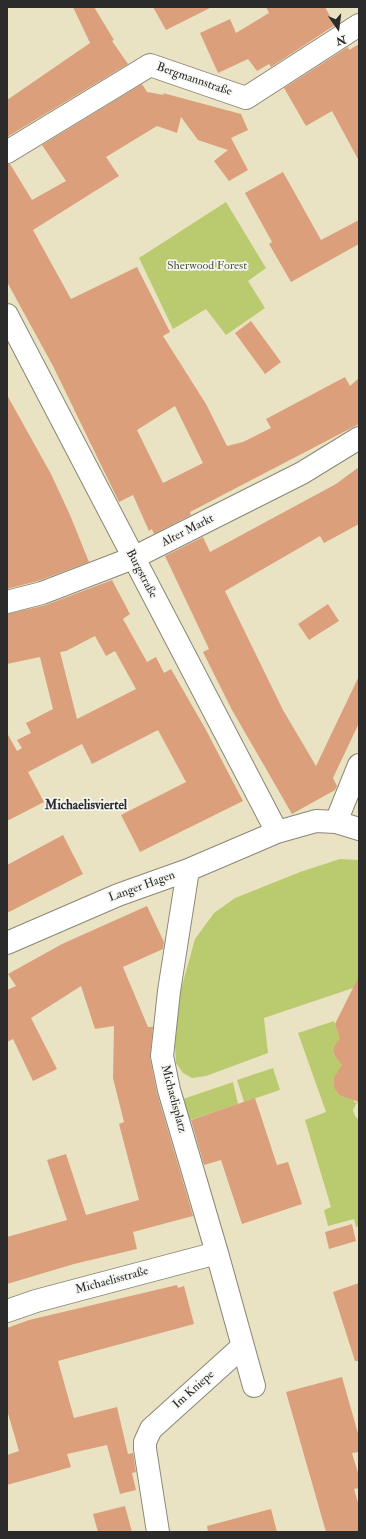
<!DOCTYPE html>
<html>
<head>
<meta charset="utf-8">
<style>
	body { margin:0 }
	#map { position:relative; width:366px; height:1539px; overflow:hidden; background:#eae3c3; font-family:"IM FELL Double Pica",serif }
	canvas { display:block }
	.frame { position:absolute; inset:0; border:8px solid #2b2b2b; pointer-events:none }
	.north { position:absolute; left:318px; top:8px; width:40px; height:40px; -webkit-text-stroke:3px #f6f6f2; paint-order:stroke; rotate:166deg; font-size:11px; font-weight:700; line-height:16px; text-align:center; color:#2b2b2b }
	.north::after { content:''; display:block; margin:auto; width:14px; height:18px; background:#2b2b2b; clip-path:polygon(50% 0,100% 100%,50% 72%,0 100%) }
</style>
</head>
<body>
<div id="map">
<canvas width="366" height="1539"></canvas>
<div class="frame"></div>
<div class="north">N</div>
</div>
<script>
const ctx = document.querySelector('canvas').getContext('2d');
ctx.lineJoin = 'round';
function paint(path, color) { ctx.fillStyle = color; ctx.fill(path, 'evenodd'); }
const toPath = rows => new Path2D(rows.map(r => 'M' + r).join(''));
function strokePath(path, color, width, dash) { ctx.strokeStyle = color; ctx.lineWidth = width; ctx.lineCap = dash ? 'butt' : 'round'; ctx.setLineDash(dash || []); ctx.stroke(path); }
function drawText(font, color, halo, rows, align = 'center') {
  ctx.font = font + ' "IM FELL Double Pica",serif'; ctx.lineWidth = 3.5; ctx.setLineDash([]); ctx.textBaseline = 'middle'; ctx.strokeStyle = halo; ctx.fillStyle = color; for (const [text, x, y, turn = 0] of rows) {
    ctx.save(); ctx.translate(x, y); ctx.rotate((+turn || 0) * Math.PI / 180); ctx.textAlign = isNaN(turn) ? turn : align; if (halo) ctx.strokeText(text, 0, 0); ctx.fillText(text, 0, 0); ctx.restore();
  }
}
const green = toPath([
	[226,202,266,268,248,281,265,308,226,335,206,309,173,329,139,258],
	[340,859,359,860,359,986,264,1018,268,1053,206,1076,192,1078,183,1073,176,1063,175,1045,180,993,195,939,214,913,235,898,300,872],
	[334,1021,341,1041,334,1046,333,1052,334,1056,341,1061,344,1070,334,1078,334,1088,339,1095,352,1096,355,1103,359,1101,356,1104,353,1110,355,1116,359,1120,359,1226,356,1227,354,1219,328,1226,324,1210,331,1207,305,1120,326,1112,298,1033],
	[273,1068,280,1090,244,1102,237,1080],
	[233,1082,238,1104,190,1120,183,1099]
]);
const building = toPath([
	[73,7,94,7,114,40,112,41,128,64,7,137,7,100,90,43],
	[153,7,212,7,166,30],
	[266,7,325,7,335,25,271,67,269,64,257,71,248,59,218,73,200,33,230,19,236,33,269,13],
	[359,44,359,161,332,111,306,126,284,88,348,47,349,50],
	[142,84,147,92,164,95,163,93,241,114,248,130,231,138,248,170,229,181,214,161,228,150,198,140,181,117,177,133,157,126,106,157,119,176,33,230,71,299,137,267,170,332,163,336,206,404,227,446,243,442,271,428,266,419,345,377,350,386,359,378,359,424,190,512,191,515,154,534,152,529,149,531,133,495,119,502,53,366,7,282,7,164,10,164,32,200,66,181,42,145],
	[175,406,203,463,163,483,137,430],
	[283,172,321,240,359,220,359,244,291,282,269,244,272,242,245,193],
	[251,321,281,362,265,374,235,333],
	[7,395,51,474,70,515,89,562,38,581,7,589],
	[359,467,359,524,324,543,320,536,225,591,283,710,316,766,359,676,359,723,333,778,337,786,335,790,292,814,232,710,203,652,209,649,165,556,203,537,210,552,336,484],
	[112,580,130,614,123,619,147,662,156,657,164,673,171,669,206,730,243,801,140,852,121,815,186,782,158,730,92,764,82,744,28,772,44,802,7,821,7,733,17,751,22,748,17,740,31,733,26,723,53,709,40,657,7,664,7,614,46,605],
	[95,636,106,656,115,651,136,689,77,719,60,652,66,651],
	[328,604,339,621,309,640,298,624],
	[63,835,83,874,7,913,7,865],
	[147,906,164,942,163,949,123,967,148,1027,153,1027,150,1058,157,1093,193,1216,133,1232,137,1249,74,1264,7,1284,7,1237,67,1220,47,1160,66,1154,86,1215,139,1200,119,1124,124,1122,113,1078,114,1026,95,1029,81,986,31,1018,57,1069,33,1081,13,1039,7,1042,7,990,16,986,8,974,62,944],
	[359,976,359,1102,339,1095,334,1088,334,1078,342,1065,334,1055,333,1051,334,1046,340,1039,335,1024],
	[255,1098,277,1165,288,1162,302,1204,242,1224,221,1160,204,1165,191,1120],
	[352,1224,356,1241,329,1249,325,1232],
	[359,1283,359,1361,355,1361,333,1292],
	[177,1285,178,1288,184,1286,194,1324,58,1361,74,1418,117,1407,128,1454,133,1453,136,1472,132,1473,136,1490,120,1494,107,1445,67,1454,71,1467,7,1485,7,1455,19,1451,7,1410,7,1328,29,1320],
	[342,1377,359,1437,359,1452,352,1453,359,1476,359,1488,354,1489,359,1506,359,1532,326,1532,286,1392],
	[125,1506,132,1532,98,1532,93,1514],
	[271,1509,277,1532,208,1532,207,1526]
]);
const minor = toPath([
	[7,152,150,65,246,98,359,25],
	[7,315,277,832],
	[7,602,42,593,133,558,302,473,359,438],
	[336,822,359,765],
	[188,870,169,991,162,1056,169,1090,217,1253,254,1386],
	[7,943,118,895,188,870,277,832,316,821,336,822,359,829],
	[7,1311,36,1301,217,1253],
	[158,1532,145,1449,145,1442,151,1429,243,1346]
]);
const streetNames = [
	["Bergmannstraße",194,80,19],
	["Alter Markt",188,531,-27],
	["Burgstraße",141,574,62],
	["Langer Hagen",142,887,-20],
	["Michaelisplatz",173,1099,75],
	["Michaelisstraße",112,1281,-15],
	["Im Kniepe",194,1390,-42]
];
const parkNames = [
	["Sherwood Forest",207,266]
];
const neighbourhoodNames = [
	["Michaelisviertel",86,806]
];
paint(green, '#b9cb6e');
paint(building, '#dc9f7c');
strokePath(minor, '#8a8777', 24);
strokePath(minor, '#fff', 22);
drawText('12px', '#2b2b2b', '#f6f6f2', streetNames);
drawText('12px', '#565b3f', '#f6f6f2', parkNames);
drawText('bold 13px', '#2b2b2b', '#f6f6f2', neighbourhoodNames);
</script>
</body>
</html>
